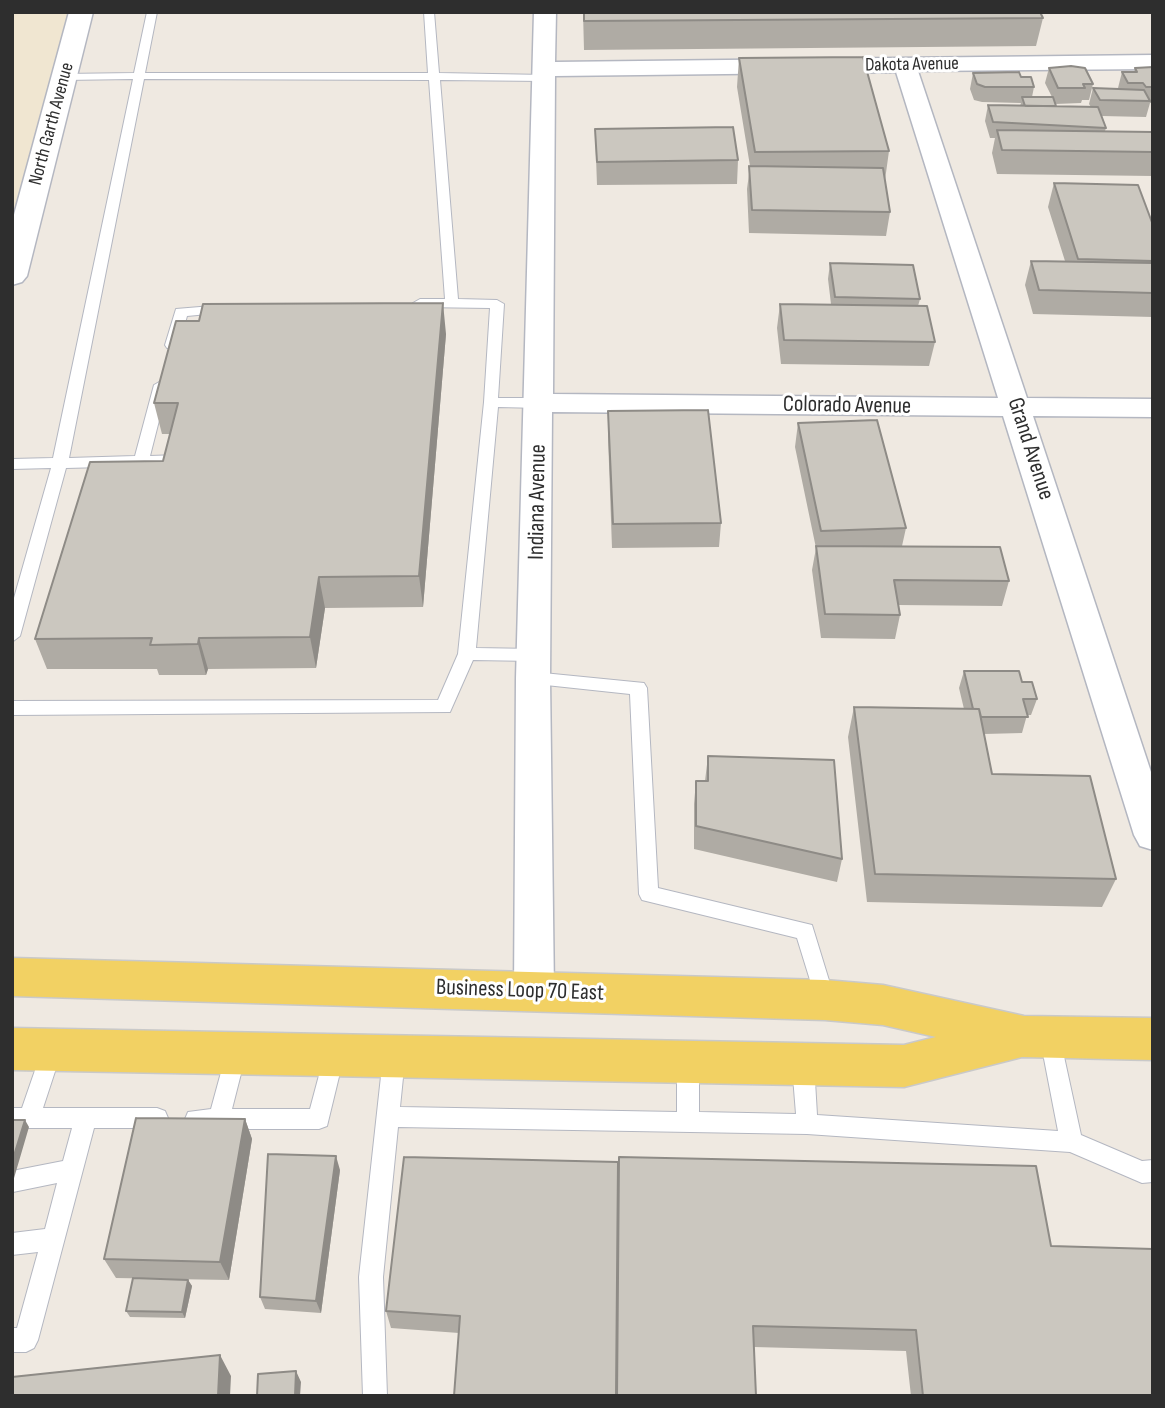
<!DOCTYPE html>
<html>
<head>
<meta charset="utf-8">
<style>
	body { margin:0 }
	#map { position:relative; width:1165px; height:1408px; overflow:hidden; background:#efe9e1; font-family:"Sofia Sans Condensed",sans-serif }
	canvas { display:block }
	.frame { position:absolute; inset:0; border:14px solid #2e2e2e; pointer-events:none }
</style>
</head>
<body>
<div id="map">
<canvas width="1165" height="1408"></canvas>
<div class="frame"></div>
</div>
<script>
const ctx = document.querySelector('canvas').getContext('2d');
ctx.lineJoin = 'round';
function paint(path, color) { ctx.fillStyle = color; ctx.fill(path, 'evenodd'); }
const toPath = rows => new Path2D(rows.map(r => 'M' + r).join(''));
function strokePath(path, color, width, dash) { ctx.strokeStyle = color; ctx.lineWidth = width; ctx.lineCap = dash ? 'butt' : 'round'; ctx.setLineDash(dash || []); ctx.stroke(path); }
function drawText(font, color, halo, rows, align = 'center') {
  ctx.font = font + ' "Sofia Sans Condensed",sans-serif'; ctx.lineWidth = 6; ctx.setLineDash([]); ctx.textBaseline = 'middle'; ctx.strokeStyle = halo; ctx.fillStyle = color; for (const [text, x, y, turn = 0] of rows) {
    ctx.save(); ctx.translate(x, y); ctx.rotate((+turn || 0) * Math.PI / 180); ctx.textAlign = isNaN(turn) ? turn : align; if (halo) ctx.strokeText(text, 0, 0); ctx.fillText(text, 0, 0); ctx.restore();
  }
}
const education = toPath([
	[12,12,81,12,12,276]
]);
const lane = toPath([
	[147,12,157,12,145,73,428,73,424,12,434,12,439,73,545,75,551,78,545,81,440,80,458,299,497,300,504,304,498,398,540,398,547,403,540,408,498,407,476,648,534,649,543,655,534,661,473,660,450,712,12,715,12,701,438,700,458,654,484,402,490,308,420,307,413,303,420,299,445,299,429,80,144,79,69,458,135,456,154,385,161,381,168,385,150,456,179,455,187,460,179,465,66,468,20,636,12,642,12,605,51,468,12,469,12,459,53,458,133,79,64,80,58,77,64,74,134,73,147,12],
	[224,305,231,309,229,312,187,316,179,345,172,349,167,348,165,345,176,309,224,305],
	[533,672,644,683,647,688,658,888,812,925,835,1000,832,1006,825,1009,818,1006,797,938,642,900,639,894,630,694,527,683,524,678,527,673,533,672],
	[1050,1029,1057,1031,1060,1038,1081,1135,1142,1161,1153,1160,1153,1182,1142,1183,1070,1152,807,1134,398,1127,383,1277,387,1396,363,1396,359,1277,383,1058,387,1051,394,1048,401,1051,405,1058,400,1107,677,1112,677,1063,681,1056,688,1053,695,1056,699,1063,699,1112,796,1114,792,1064,796,1057,803,1054,810,1057,814,1064,817,1115,1058,1131,1040,1038,1043,1031,1050,1029],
	[52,1041,59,1043,62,1050,43,1108,157,1108,165,1111,168,1118,165,1125,157,1128,94,1128,38,1340,34,1348,26,1352,12,1352,12,1328,17,1328,38,1252,12,1255,12,1233,45,1229,57,1183,13,1192,12,1171,63,1161,72,1128,12,1128,12,1108,22,1108,42,1050,45,1043,52,1041],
	[236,1044,243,1047,246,1054,232,1109,310,1109,326,1049,333,1046,340,1049,344,1056,327,1126,319,1129,196,1129,188,1126,185,1119,188,1112,211,1109,226,1054,229,1047,236,1044]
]);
const street = toPath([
	[534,12,556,12,555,62,1153,55,1153,69,918,71,1027,398,1153,399,1153,417,1033,416,1153,778,1153,850,1140,846,1134,835,1003,416,552,412,550,678,554,992,548,1005,534,1010,520,1005,514,992,516,678,534,12],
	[896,72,998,398,553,394,555,76,896,72]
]);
const secondary = toPath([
	[69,12,93,12,27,276,22,282,12,285,12,222,69,12]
]);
const primary = toPath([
	[12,958,825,980,883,985,1024,1016,1153,1018,1153,1060,1022,1057,904,1087,12,1070,12,1028,904,1045,936,1037,883,1025,825,1020,12,996,12,958]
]);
const wall = toPath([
	[583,12,1043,18,1036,46,584,50],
	[739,58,889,151,885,180,890,212,886,236,749,233,747,189,750,166,737,87],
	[1153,67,1153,103,1150,103,1146,117,1102,116,1106,128,1105,131,1153,132,1153,176,997,174,992,153,995,138,990,138,985,121,988,105,1020,106,1021,103,982,102,974,100,970,89,973,73,1021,77,1034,87,1032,97,1052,97,1045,83,1049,68,1093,84,1089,100,1082,100,1081,103,1055,104,1056,106,1091,107,1089,104,1093,88,1119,89,1118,88,1122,72,1134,72,1135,68],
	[595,129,738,160,737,184,597,185],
	[1054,183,1153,225,1153,317,1033,314,1025,285,1031,261,1065,261,1048,207],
	[830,263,920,299,918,306,935,342,929,366,781,364,777,328,780,304,831,304,828,279],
	[446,334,423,607,325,608,316,668,208,669,206,675,159,675,157,669,47,669,35,639,163,461,170,434,162,434,154,403],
	[608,411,721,523,719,547,612,548,608,436],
	[798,423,906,528,902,546,1009,581,1002,606,898,605,900,615,895,639,821,638,812,570,816,548,795,447],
	[964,671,1022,682,1037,699,1031,715,1027,715,1022,733,984,734,992,774,1116,879,1102,907,867,902,848,737,854,707,964,709,959,688],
	[708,756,842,859,837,882,694,849,694,804,696,781,705,781],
	[245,1119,252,1139,229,1280,116,1278,104,1259],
	[340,1170,321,1313,265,1309,260,1297],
	[1051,1246,1153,1396,911,1396,906,1351,754,1347,459,1333,391,1328,386,1311],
	[188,1280,192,1286,185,1318,130,1317,126,1311]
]);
const shadedWall = toPath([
	[443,303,446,334,423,607,419,576],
	[319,577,325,608,316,668,310,637],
	[199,638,208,669,206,675,198,644],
	[245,1119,252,1139,229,1280,220,1262],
	[25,1120,29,1127,12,1185,12,1162],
	[336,1156,340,1170,321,1313,316,1301],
	[188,1280,192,1286,185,1318,182,1312],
	[220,1355,231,1376,230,1396,218,1396],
	[296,1371,301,1382,300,1396,295,1396]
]);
const building = toPath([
	[584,12,1040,12,1043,18,584,21,584,12],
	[863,57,889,151,755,152,739,58,863,57],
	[1071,66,1085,68,1093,84,1083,84,1085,88,1058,88,1049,68,1071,66],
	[1153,67,1153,87,1146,87,1143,83,1128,83,1122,72,1137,72,1135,68,1153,67],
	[1019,72,1021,77,1031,77,1034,87,985,87,977,84,973,73,1019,72],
	[1093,88,1144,90,1150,101,1100,100,1093,88],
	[1022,97,1053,97,1056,106,1025,106,1022,97],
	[988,105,1098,107,1106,128,993,122,988,105],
	[733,127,738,160,597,162,595,129,733,127],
	[997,130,1153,132,1153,152,1002,150,997,130],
	[749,166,883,168,890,212,752,210,749,166],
	[1054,183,1138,185,1153,225,1153,261,1078,259,1054,183],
	[1031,261,1153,263,1153,293,1039,290,1031,261],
	[830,263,913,265,920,299,835,297,830,263],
	[443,303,419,576,319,577,310,637,199,638,198,644,150,645,152,638,35,639,90,462,163,461,178,403,154,403,176,321,199,321,203,304,443,303],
	[780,304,927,306,935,342,784,340,780,304],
	[708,410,721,523,613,524,608,411,708,410],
	[877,420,906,528,821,531,798,423,877,420],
	[816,546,1000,547,1009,581,894,580,900,615,825,614,816,546],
	[964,671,1019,671,1022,682,1032,682,1037,699,1023,699,1028,717,981,717,979,709,973,709,964,671],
	[854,707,979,709,992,774,1090,776,1116,879,875,874,854,707],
	[708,756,834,760,842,859,696,826,696,781,708,781,708,756],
	[136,1118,245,1119,220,1262,104,1259,136,1118],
	[12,1120,25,1120,12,1162,12,1120],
	[268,1154,336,1156,316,1301,260,1297,268,1154],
	[404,1157,618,1162,616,1396,454,1396,460,1316,386,1311,404,1157],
	[619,1157,1036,1166,1051,1246,1153,1249,1153,1396,923,1396,916,1330,753,1326,756,1396,617,1396,619,1157],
	[133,1278,188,1280,182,1312,126,1311,133,1278],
	[220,1355,218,1396,12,1396,12,1377,220,1355],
	[296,1371,295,1396,257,1396,258,1374,296,1371]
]);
const farStreetnames = [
	["Dakota Avenue",912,65,-1],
	["North Garth Avenue",52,124,-75]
];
const streetNames = [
	["Colorado Avenue",847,406,1],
	["Grand Avenue",1030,449,72],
	["Indiana Avenue",538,502,-89],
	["Business Loop 70 East",520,991,2]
];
paint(education, '#f0e6d1');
strokePath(lane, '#b4b7c1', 2);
strokePath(street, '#b4b7c1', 3);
strokePath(secondary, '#b4b7c1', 3);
strokePath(primary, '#c9c9c9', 3);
paint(lane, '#fff');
paint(street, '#fff');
paint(secondary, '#fff');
paint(primary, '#f2d163');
paint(wall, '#afaba4');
paint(shadedWall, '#8e8b86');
paint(building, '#cbc7bf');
strokePath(building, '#8e8b86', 2);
drawText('19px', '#2e2e2e', '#fff', farStreetnames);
drawText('23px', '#2e2e2e', '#fff', streetNames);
</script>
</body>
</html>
